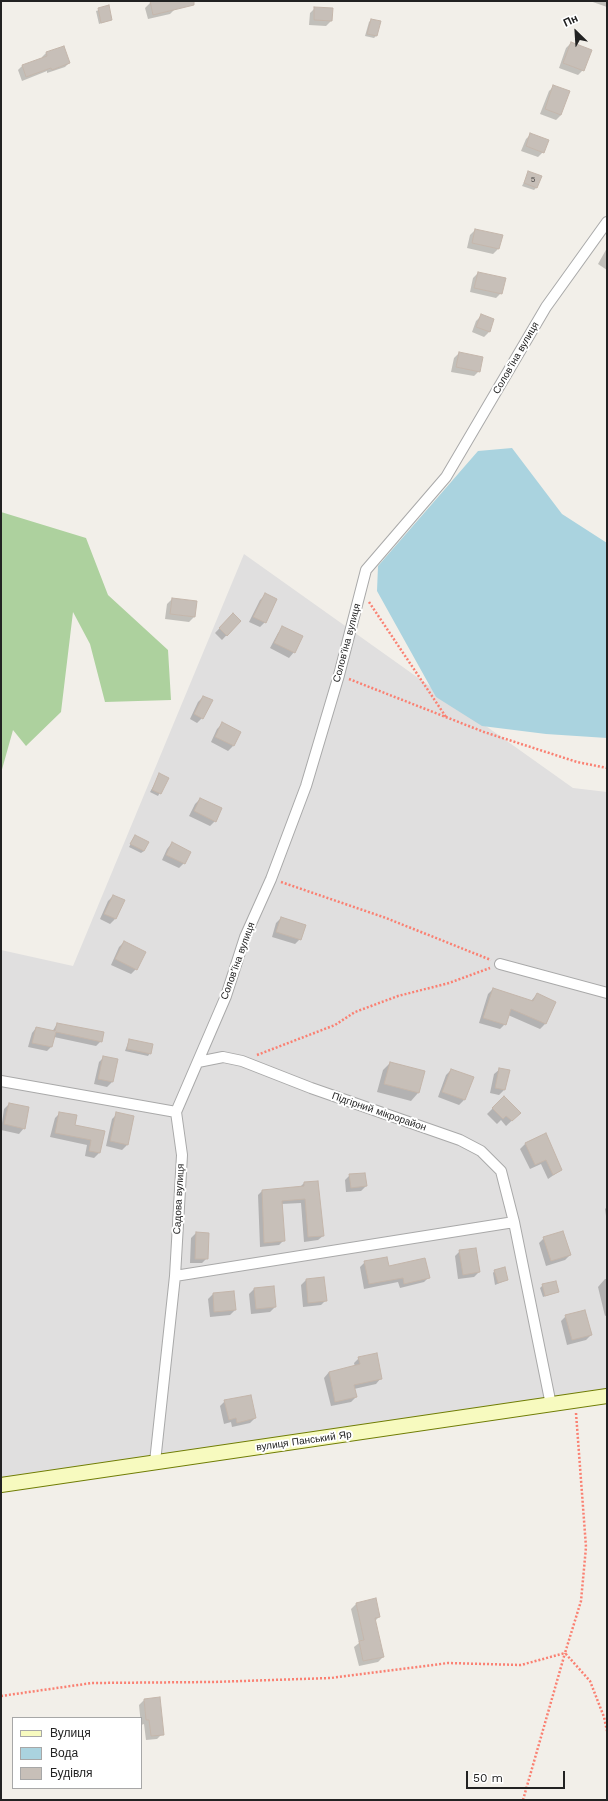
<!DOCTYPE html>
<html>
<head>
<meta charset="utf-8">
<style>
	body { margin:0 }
	#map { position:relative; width:608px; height:1801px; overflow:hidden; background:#f2efe9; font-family:"Work Sans",sans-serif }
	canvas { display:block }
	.frame { position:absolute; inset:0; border:2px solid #222; pointer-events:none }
	.legend { position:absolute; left:12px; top:1717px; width:130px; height:72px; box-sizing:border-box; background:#fff; border:1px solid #a7a7a7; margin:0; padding:5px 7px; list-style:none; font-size:12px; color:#222 }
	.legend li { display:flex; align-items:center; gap:8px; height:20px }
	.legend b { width:20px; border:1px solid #a7a7a7 }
	.north { position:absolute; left:556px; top:12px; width:40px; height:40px; -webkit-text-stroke:3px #fff; paint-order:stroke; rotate:335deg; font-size:11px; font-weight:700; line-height:16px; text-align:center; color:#222 }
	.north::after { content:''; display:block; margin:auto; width:14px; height:18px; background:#222; clip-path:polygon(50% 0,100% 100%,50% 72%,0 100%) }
	.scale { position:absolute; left:466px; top:1771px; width:99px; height:18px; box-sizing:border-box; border:2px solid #222; border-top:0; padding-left:5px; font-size:12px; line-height:14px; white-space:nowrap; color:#222; -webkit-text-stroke:3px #fff; paint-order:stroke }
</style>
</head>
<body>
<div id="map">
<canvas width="608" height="1801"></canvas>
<div class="frame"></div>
<ul class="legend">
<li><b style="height:5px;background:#f7fabf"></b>Вулиця</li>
<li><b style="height:11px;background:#aad3df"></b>Вода</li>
<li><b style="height:11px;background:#c7bfb8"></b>Будівля</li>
</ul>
<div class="north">Пн</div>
<div class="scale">50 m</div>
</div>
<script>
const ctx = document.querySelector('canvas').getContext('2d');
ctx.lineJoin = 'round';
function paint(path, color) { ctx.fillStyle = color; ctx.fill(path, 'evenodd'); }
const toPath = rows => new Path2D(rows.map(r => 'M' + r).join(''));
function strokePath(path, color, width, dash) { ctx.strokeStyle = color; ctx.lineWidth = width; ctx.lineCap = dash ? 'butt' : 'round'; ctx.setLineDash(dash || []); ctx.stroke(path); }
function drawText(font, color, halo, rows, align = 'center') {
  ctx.font = font + ' "Work Sans",sans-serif'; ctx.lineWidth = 4; ctx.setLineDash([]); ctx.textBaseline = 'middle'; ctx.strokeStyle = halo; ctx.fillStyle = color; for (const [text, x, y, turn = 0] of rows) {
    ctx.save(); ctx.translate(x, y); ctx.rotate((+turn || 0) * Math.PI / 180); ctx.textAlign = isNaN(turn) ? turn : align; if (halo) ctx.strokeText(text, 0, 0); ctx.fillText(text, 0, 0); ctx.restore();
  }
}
const residential = toPath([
	[244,554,573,788,607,792,607,1399,1,1492,1,950,73,966]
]);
const forest = toPath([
	[1,512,86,538,108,595,168,650,171,700,105,702,90,644,73,612,61,712,26,746,13,730,1,773]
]);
const water = toPath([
	[512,448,562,514,607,543,607,738,546,734,482,726,436,697,377,591,378,566,478,451]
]);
const shadow = toPath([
	[159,1,173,1,175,9,170,14,148,19,145,8,150,3],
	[590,1,607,1,607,7],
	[108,7,111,20,99,24,96,11],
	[315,8,331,21,326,26,309,25,310,13],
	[371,20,376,36,374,38,365,36,369,22],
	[571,43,583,70,578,75,559,68,566,48],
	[46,53,69,63,65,67,47,73,47,71,22,81,18,70,22,66,43,59,42,57],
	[554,86,561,115,556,120,540,114,549,91],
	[531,134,543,152,538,157,521,151,526,139],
	[529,172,536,188,534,190,522,186],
	[475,230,501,236,498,249,493,254,467,248,470,235],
	[607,248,607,270,598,264],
	[478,273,501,293,496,298,470,292,473,278],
	[481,316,493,320,489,332,484,337,472,332,476,321],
	[459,353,479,371,474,376,451,372,454,358],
	[265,595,276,600,265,622,260,627,249,622,260,600],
	[172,599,196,602,194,617,189,622,165,619,167,604],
	[233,614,240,621,222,640,215,633],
	[283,628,294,652,289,658,270,648,278,633],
	[203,697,202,718,197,723,190,719,198,702],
	[222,724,233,746,228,751,211,742,217,729],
	[160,775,168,778,158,796,150,792],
	[200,799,215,821,210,826,189,816,195,804],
	[135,836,144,851,141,853,129,847],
	[172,843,184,863,179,868,162,860,167,849],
	[113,896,123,901,115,919,110,924,100,919,108,901],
	[281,918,300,939,295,944,272,937,276,923],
	[124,942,136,969,131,974,111,965,119,947],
	[493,989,531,1001,537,994,555,1002,545,1024,540,1029,508,1015,505,1024,500,1029,479,1023,488,994],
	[57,1024,101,1041,96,1046,54,1037,51,1047,47,1051,28,1047,32,1033,36,1028,52,1032],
	[129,1040,150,1053,148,1056,125,1051],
	[104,1057,116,1060,112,1082,107,1087,94,1084,99,1062],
	[390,1063,418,1093,411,1101,377,1092,383,1070],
	[500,1069,504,1090,499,1095,490,1093,494,1074],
	[451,1070,472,1078,464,1100,459,1105,438,1097,446,1075],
	[504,1097,520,1113,506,1126,501,1120,497,1124,487,1114],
	[9,1104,24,1128,19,1134,1,1130,4,1109],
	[60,1113,74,1125,103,1132,99,1153,94,1158,85,1156,87,1145,50,1137,55,1118],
	[117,1114,127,1145,122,1150,106,1146,112,1119],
	[545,1134,561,1170,548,1179,541,1164,530,1169,520,1149,525,1144],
	[350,1175,366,1186,361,1191,346,1192,345,1180],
	[304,1183,323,1236,318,1240,304,1242,301,1203,281,1204,284,1240,279,1245,260,1247,258,1195,262,1191,300,1187],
	[607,1207,607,1223,605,1209],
	[196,1233,207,1258,202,1263,190,1263,191,1238],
	[544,1238,570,1255,565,1260,546,1266,539,1243],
	[460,1251,479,1272,474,1277,458,1279,455,1256],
	[365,1262,388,1268,429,1277,424,1282,400,1288,398,1282,364,1289,360,1267],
	[495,1270,507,1280,495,1285,493,1273],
	[323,1278,326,1300,321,1305,303,1307,301,1285,306,1280],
	[605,1279,607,1279,607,1315,605,1316,598,1287],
	[543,1285,558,1292,543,1297,540,1288],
	[273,1287,275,1307,270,1312,251,1314,249,1294,254,1289],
	[213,1294,235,1310,230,1315,210,1317,208,1299],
	[566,1316,591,1335,586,1340,567,1345,561,1321],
	[359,1358,381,1378,376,1384,354,1389,356,1397,351,1402,331,1406,324,1378,329,1372,355,1367,354,1363],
	[225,1401,255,1418,250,1423,232,1427,231,1422,224,1424,220,1406],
	[356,1604,379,1617,375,1621,383,1657,378,1662,359,1666,354,1647,359,1643,351,1609],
	[144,1700,162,1734,157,1739,146,1740,144,1724,141,1725,139,1705]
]);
const building = toPath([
	[150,1,194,1,194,5,153,15,150,1],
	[109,5,112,20,101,23,98,8,109,5],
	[314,7,333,8,332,21,314,20,314,7],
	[371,19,381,21,377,36,367,34,371,19],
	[571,42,592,50,584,71,563,63,571,42],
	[64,46,70,63,52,70,51,68,26,77,22,65,47,56,46,52,64,46],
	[553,85,570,91,561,115,545,109,553,85],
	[530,133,549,140,544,153,526,146,530,133],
	[528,171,542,176,537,188,524,183,528,171],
	[475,229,503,235,499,249,472,243,475,229],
	[478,272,506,278,502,294,474,288,478,272],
	[481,314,494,319,490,332,476,327,481,314],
	[459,352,483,357,480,372,456,367,459,352],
	[265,593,277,599,266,623,253,617,265,593],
	[172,598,197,601,195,617,170,614,172,598],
	[233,613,241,621,227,636,219,628,233,613],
	[282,626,303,636,295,653,274,643,282,626],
	[203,696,213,700,203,719,194,714,203,696],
	[222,722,241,732,234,746,215,737,222,722],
	[159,773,169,778,161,794,152,790,159,773],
	[200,798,222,808,216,822,194,811,200,798],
	[135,835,149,842,144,851,130,844,135,835],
	[172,842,191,852,185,864,166,855,172,842],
	[113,895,125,900,116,919,104,914,113,895],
	[281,917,306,925,301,940,276,932,281,917],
	[124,941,146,952,137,970,115,959,124,941],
	[493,988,533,1001,537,993,556,1002,546,1024,511,1009,506,1025,483,1018,493,988],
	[57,1023,104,1032,102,1042,56,1032,52,1047,32,1043,36,1027,55,1031,57,1023],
	[129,1039,153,1044,151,1054,127,1049,129,1039],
	[103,1056,118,1059,113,1082,98,1079,103,1056],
	[390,1062,425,1071,419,1093,384,1084,390,1062],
	[499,1068,510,1070,505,1090,495,1088,499,1068],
	[451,1069,474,1077,465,1100,442,1092,451,1069],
	[504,1096,521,1113,512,1121,506,1116,503,1119,492,1108,504,1096],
	[9,1103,29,1107,25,1129,4,1124,9,1103],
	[59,1112,77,1115,75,1125,105,1131,100,1153,89,1151,91,1140,55,1133,59,1112],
	[116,1112,134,1116,128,1145,110,1141,116,1112],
	[546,1133,562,1170,553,1175,546,1160,535,1165,525,1143,546,1133],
	[365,1173,367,1186,351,1188,349,1174,365,1173],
	[318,1181,324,1236,308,1237,305,1199,282,1201,285,1241,264,1243,262,1190,304,1186,304,1182,318,1181],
	[563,1231,571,1255,551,1261,543,1237,563,1231],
	[196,1232,209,1233,208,1259,195,1259,196,1232],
	[476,1248,480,1272,463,1275,459,1250,476,1248],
	[387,1257,389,1266,425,1258,430,1278,404,1284,403,1278,369,1284,364,1261,387,1257],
	[505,1267,508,1280,498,1283,494,1270,505,1267],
	[324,1277,327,1301,308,1303,306,1279,324,1277],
	[556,1281,559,1292,545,1296,542,1284,556,1281],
	[274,1286,276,1307,256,1309,254,1288,274,1286],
	[234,1291,236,1310,214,1312,213,1293,234,1291],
	[585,1310,592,1335,572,1340,565,1315,585,1310],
	[377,1353,382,1379,354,1385,357,1397,335,1402,329,1372,360,1364,358,1357,377,1353],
	[251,1395,256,1418,237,1423,236,1418,229,1420,224,1400,251,1395],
	[376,1598,380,1617,375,1618,384,1657,363,1661,359,1641,364,1640,356,1603,376,1598],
	[160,1697,164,1735,151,1736,149,1720,146,1720,144,1699,160,1697]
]);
const path = toPath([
	[369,602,446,717],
	[349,679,484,732,577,762,607,768],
	[281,882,386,918,491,960],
	[257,1055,335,1025,355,1012,398,996,449,983,490,968],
	[576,1413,586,1547,581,1601,565,1653,590,1681,604,1717,607,1731],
	[1,1696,92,1683,213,1682,331,1678,448,1663,521,1665,565,1653],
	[523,1800,565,1653]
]);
const street = toPath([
	[500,964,607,993],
	[198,1062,223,1057,242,1061,311,1088,460,1140,481,1151,501,1171,514,1222,551,1405],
	[1,1081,176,1112,182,1155,175,1276,155,1462],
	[176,1112,226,996,245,937,271,879,306,786,339,675,366,570,446,477,546,307,607,222],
	[175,1276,514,1222]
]);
const secondary = toPath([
	[1,1485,607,1396]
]);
const numberNames = [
	["5",533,180]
];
const streetNames = [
	["Солов'їна вулиця",516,358,-60],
	["Солов'їна вулиця",347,643,-75],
	["Солов'їна вулиця",238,961,-70],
	["Підгірний мікрорайон",379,1112,19],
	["Садова вулиця",179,1199,-87],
	["вулиця Панський Яр",304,1441,-8]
];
paint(residential, '#e0dfdf');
paint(forest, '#add19e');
paint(water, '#aad3df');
paint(shadow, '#0003');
paint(building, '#c7bfb8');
strokePath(building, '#c4b6ab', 1);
strokePath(street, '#a9a9a9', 12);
strokePath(secondary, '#707d05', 16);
strokePath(path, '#fa8072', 2.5, [2, 2]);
strokePath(street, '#fff', 10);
strokePath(secondary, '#f7fabf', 14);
drawText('8px', '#4b4948', null, numberNames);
drawText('10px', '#222', '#fff', streetNames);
</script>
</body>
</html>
